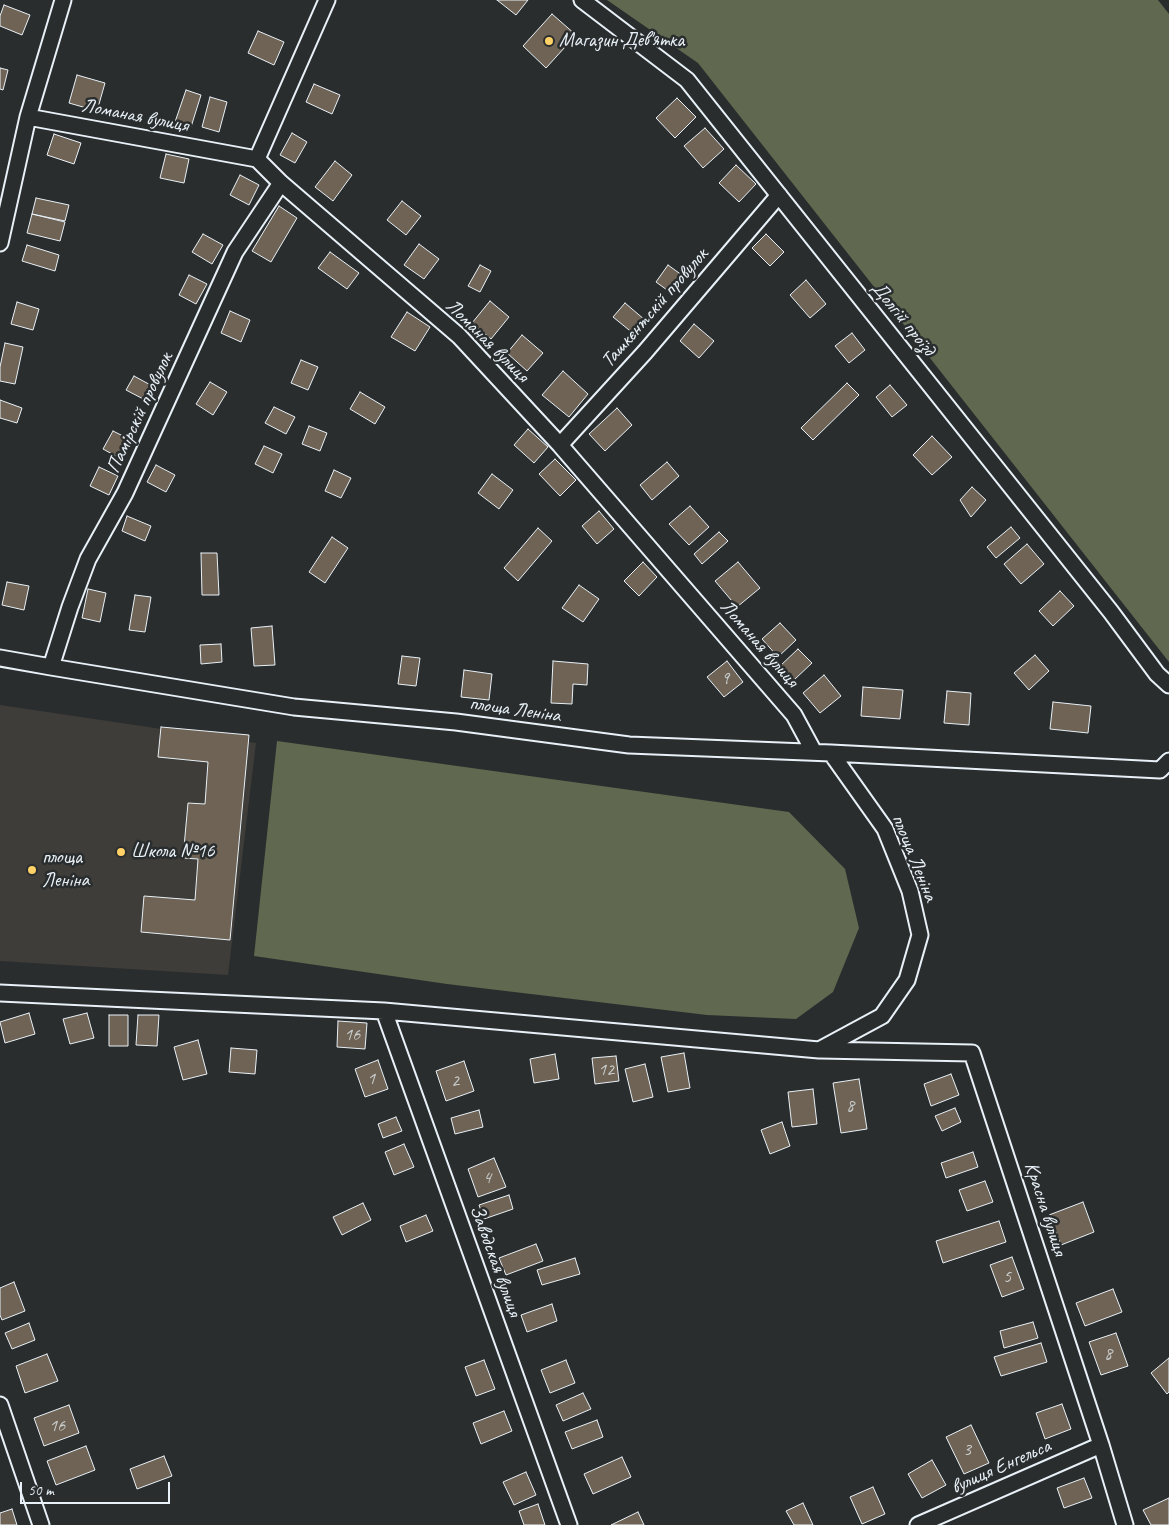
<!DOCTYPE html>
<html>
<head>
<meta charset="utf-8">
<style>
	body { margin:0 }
	#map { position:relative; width:1169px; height:1525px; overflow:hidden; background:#2a2d2e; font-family:Caveat,sans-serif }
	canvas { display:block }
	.scale { position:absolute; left:20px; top:1482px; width:150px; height:22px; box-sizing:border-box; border:2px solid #e8f1f8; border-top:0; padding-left:6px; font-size:15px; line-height:18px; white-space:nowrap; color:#e8f1f8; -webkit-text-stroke:4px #2a2d2e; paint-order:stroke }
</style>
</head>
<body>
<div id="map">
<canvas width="1169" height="1525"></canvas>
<div class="scale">50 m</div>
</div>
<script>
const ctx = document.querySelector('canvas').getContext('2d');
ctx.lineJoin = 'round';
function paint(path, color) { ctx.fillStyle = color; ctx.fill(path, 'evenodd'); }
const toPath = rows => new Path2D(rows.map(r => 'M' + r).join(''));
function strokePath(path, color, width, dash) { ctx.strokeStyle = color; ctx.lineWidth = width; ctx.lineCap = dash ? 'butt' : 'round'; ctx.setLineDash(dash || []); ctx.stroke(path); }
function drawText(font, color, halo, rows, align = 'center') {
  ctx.font = font + ' Caveat,sans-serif'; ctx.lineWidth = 5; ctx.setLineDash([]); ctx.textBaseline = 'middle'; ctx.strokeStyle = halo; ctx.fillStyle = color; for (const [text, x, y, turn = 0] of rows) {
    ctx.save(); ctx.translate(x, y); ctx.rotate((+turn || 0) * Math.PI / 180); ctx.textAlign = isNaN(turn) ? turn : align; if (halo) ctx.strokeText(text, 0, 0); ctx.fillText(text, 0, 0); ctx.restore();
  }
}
const built = toPath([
	[0,705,256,743,228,975,0,961]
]);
const green = toPath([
	[607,0,1158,0,1169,14,1169,662,698,63],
	[277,741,789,812,845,869,859,928,833,992,796,1019,707,1015,447,984,254,956]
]);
const building = toPath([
	[497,0,528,0,516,15,497,0],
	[4,5,30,15,22,35,0,26,0,16,4,5],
	[552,14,576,35,546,68,523,46,552,14],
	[258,31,284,42,274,65,248,53,258,31],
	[0,68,8,70,3,90,0,89,0,68],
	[77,75,105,83,97,111,69,103,77,75],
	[314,84,340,95,332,114,306,102,314,84],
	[186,90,201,95,191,127,175,122,186,90],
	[210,97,227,102,219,132,202,127,210,97],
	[677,98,696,117,675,138,656,118,677,98],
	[705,128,724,149,703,168,684,146,705,128],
	[292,133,307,142,295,163,280,155,292,133],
	[54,134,81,143,74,164,47,155,54,134],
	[166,154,189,159,184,183,160,178,166,154],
	[335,161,352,175,333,201,315,187,335,161],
	[736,165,756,184,739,202,719,183,736,165],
	[240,175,259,185,249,205,230,195,240,175],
	[36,198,69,205,65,221,32,214,36,198],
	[402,201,421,216,406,235,387,220,402,201],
	[279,206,297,218,271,262,252,251,279,206],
	[32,214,65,222,60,241,27,233,32,214],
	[203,234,223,245,212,264,192,252,203,234],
	[766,234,784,252,770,266,752,248,766,234],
	[419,244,439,259,424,279,404,265,419,244],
	[27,245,59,255,55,271,22,261,27,245],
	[330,252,359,273,347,289,318,268,330,252],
	[480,265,491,271,480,292,468,286,480,265],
	[668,265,686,278,674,295,656,282,668,265],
	[189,275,207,284,196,304,179,295,189,275],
	[806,280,826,304,810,318,790,295,806,280],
	[490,301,509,317,491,339,472,323,490,301],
	[17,302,39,309,33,330,11,324,17,302],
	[625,303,645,320,634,334,613,317,625,303],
	[230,311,250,320,241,342,221,333,230,311],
	[407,312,430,327,415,351,391,337,407,312],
	[694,324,714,341,699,358,680,341,694,324],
	[852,333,865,350,849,363,835,346,852,333],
	[522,335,543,353,527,371,507,353,522,335],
	[5,343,23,347,15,384,0,381,0,367,5,343],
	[301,360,318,367,308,390,291,383,301,360],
	[563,371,588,394,569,417,542,395,563,371],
	[134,376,156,388,149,402,126,390,134,376],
	[210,382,227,392,213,415,196,404,210,382],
	[847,383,859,395,813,440,801,428,847,383],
	[890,385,907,405,892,417,876,397,890,385],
	[360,392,385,407,375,424,350,409,360,392],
	[0,400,22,408,17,423,0,418,0,400],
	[274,407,295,417,286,434,265,423,274,407],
	[617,408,632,425,605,451,589,434,617,408],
	[309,426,327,433,320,451,302,444,309,426],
	[528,429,548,447,534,463,514,445,528,429],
	[113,431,133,441,123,460,103,449,113,431],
	[932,436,952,457,932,475,913,455,932,436],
	[264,446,282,454,273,473,255,464,264,446],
	[555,459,576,480,560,496,539,474,555,459],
	[667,462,679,476,652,500,640,485,667,462],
	[156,465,175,475,166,492,147,482,156,465],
	[99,467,118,476,109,495,90,486,99,467],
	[334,470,351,478,341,498,325,491,334,470],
	[492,474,513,490,499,509,478,493,492,474],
	[972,487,986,500,971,517,960,500,972,487],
	[690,506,709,527,689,545,669,524,690,506],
	[599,511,614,529,597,544,582,526,599,511],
	[127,516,151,526,145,541,122,531,127,516],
	[1011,527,1020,538,996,558,987,547,1011,527],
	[538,528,552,541,518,581,504,568,538,528],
	[719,532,728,541,702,564,694,554,719,532],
	[332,537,348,548,325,583,309,572,332,537],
	[1027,544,1044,564,1021,584,1004,564,1027,544],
	[201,553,217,553,219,595,202,595,201,553],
	[643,562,657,577,639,596,624,581,643,562],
	[738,562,760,588,737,607,715,581,738,562],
	[7,582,29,586,24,610,2,605,7,582],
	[579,585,599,599,583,622,562,608,579,585],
	[88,589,106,593,100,622,82,618,88,589],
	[1060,591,1074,606,1053,626,1039,611,1060,591],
	[135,595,151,597,145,632,129,630,135,595],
	[780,623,796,640,778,657,762,639,780,623],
	[272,626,275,665,254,666,251,628,272,626],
	[221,644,222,662,201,664,200,645,221,644],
	[798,649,812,663,794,680,780,666,798,649],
	[1035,655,1049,671,1029,690,1014,673,1035,655],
	[402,656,420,658,416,686,398,684,402,656],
	[553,661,588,664,587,685,573,684,572,704,551,703,553,661],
	[727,661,743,682,724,697,707,677,727,661],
	[464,670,492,674,489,700,461,697,464,670],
	[824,675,841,696,820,713,803,693,824,675],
	[863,687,903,690,900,719,861,716,863,687],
	[947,691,971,693,969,725,944,723,947,691],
	[1053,702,1091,706,1088,733,1050,729,1053,702],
	[161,727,249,735,230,940,141,932,144,896,195,900,198,859,183,858,188,803,205,804,208,762,158,757,161,727],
	[29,1013,35,1034,5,1043,0,1022,29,1013],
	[87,1013,94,1038,70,1044,63,1019,87,1013],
	[109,1015,128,1015,128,1046,109,1046,109,1015],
	[138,1015,159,1015,157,1046,136,1045,138,1015],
	[338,1021,367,1023,365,1049,337,1047,338,1021],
	[198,1040,207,1074,183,1080,174,1047,198,1040],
	[231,1048,257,1050,255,1074,229,1072,231,1048],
	[684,1053,690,1088,668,1092,661,1057,684,1053],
	[555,1054,559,1079,534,1083,530,1059,555,1054],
	[616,1056,619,1081,595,1084,592,1058,616,1056],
	[378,1060,388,1089,365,1097,355,1069,378,1060],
	[464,1061,474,1091,446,1101,436,1071,464,1061],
	[645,1064,653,1097,633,1102,625,1069,645,1064],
	[951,1074,959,1095,931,1106,924,1084,951,1074],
	[859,1079,867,1129,841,1133,833,1083,859,1079],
	[813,1089,817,1124,792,1127,788,1092,813,1089],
	[955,1108,961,1122,942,1131,935,1116,955,1108],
	[479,1110,483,1127,455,1134,451,1118,479,1110],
	[396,1117,402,1131,383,1138,378,1124,396,1117],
	[782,1122,790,1146,770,1154,761,1130,782,1122],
	[404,1144,414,1167,394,1175,385,1152,404,1144],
	[973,1152,978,1167,946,1178,941,1163,973,1152],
	[494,1158,506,1187,478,1197,468,1169,494,1158],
	[985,1181,993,1202,967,1211,959,1190,985,1181],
	[509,1195,513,1209,484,1219,479,1205,509,1195],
	[1083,1202,1094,1232,1061,1245,1049,1215,1083,1202],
	[363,1203,371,1220,342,1235,333,1217,363,1203],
	[426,1215,433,1231,406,1242,400,1226,426,1215],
	[999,1221,1006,1242,943,1263,936,1241,999,1221],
	[536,1244,543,1261,506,1275,499,1258,536,1244],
	[1012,1257,1024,1289,1002,1297,990,1265,1012,1257],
	[575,1258,580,1274,542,1285,537,1270,575,1258],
	[14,1282,25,1311,2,1320,0,1315,0,1288,14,1282],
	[1113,1289,1122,1312,1085,1326,1076,1303,1113,1289],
	[552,1304,557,1321,527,1332,521,1315,552,1304],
	[1033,1322,1038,1338,1004,1348,1000,1331,1033,1322],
	[29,1323,35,1340,12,1349,5,1333,29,1323],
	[1116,1333,1128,1366,1101,1375,1089,1342,1116,1333],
	[1041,1343,1047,1362,1001,1376,994,1357,1041,1343],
	[47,1354,58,1381,25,1393,16,1366,47,1354],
	[1169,1358,1169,1392,1167,1394,1151,1373,1169,1358],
	[484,1360,495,1389,476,1396,465,1367,484,1360],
	[566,1360,575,1383,550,1393,541,1370,566,1360],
	[583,1393,591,1409,563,1421,556,1405,583,1393],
	[1062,1404,1071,1429,1045,1439,1036,1413,1062,1404],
	[69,1405,79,1433,44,1446,34,1418,69,1405],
	[504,1411,512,1431,481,1444,473,1423,504,1411],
	[597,1420,603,1437,572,1449,565,1432,597,1420],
	[971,1425,989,1463,964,1474,946,1437,971,1425],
	[86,1446,95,1470,56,1485,47,1461,86,1446],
	[164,1456,172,1476,137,1489,130,1469,164,1456],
	[622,1457,631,1477,593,1494,584,1474,622,1457],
	[932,1460,946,1485,922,1498,908,1474,932,1460],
	[526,1472,536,1495,514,1505,503,1482,526,1472],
	[1084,1478,1092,1498,1064,1508,1057,1488,1084,1478],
	[873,1487,885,1514,862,1524,850,1497,873,1487],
	[1169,1498,1169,1525,1151,1525,1143,1510,1169,1498],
	[803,1503,813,1525,794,1525,786,1511,803,1503],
	[538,1504,545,1525,524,1525,519,1511,538,1504],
	[12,1509,17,1525,0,1525,0,1513,12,1509],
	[638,1512,644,1525,611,1525,638,1512]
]);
const minor = toPath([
	[582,0,687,80,1111,612,1157,674,1169,685],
	[28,117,257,159,281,183,459,336,560,445,794,715,814,752],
	[257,159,327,0],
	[0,243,28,117,63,0],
	[560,445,645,352,779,195],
	[0,658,51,667,294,707,456,722,629,745,831,753,885,829,910,891,920,935,907,980,882,1016,819,1050,384,1011,0,993],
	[51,667,70,607,88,559,125,493,235,252,281,183],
	[831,753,1160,770,1169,761],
	[384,1011,569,1525],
	[820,1050,972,1053,1101,1445,1125,1525],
	[0,1405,41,1525],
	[918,1525,1101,1445]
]);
const markers = [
	[549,41,5,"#ffd166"],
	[121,852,5,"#ffd166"],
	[32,870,5,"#ffd166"]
];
const numberNames = [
	["9",725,679],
	["16",352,1035],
	["12",606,1070],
	["1",371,1079],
	["2",455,1081],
	["8",850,1106],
	["4",487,1178],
	["5",1007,1277],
	["8",1108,1354],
	["16",57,1426],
	["3",967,1450]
];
const poiNames = [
	["Магазин Дев'ятка",559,41],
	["Школа №16",131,852],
	["площа",42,858],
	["Леніна",42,881]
];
const streetNames = [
	["Ломаная вулиця",135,116,11],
	["Ташкєнтскій провулок",655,308,-49],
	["Долгій проїзд",903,319,51],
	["Ломаная вулиця",487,341,45],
	["Памірскій провулок",140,413,-65],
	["Ломаная вулиця",759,644,49],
	["площа Леніна",515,710,8],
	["площа Леніна",914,858,68],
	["Красна вулиця",1045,1209,72],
	["Заводская вулиця",495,1261,70],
	["вулиця Енгельса",1001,1467,-24]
];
paint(built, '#3e3d39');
paint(green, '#60694f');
paint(building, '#6e6354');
strokePath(building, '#e8f1f8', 1);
strokePath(minor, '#e8f1f8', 19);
strokePath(minor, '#2a2d2e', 15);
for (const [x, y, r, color] of markers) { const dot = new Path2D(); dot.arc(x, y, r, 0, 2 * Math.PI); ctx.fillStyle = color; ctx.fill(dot); strokePath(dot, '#2a2d2e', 2); }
drawText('18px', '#cacecf', null, numberNames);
drawText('20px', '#e8f1f8', '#2a2d2e', poiNames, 'left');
drawText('20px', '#e8f1f8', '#2a2d2e', streetNames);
</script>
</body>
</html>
